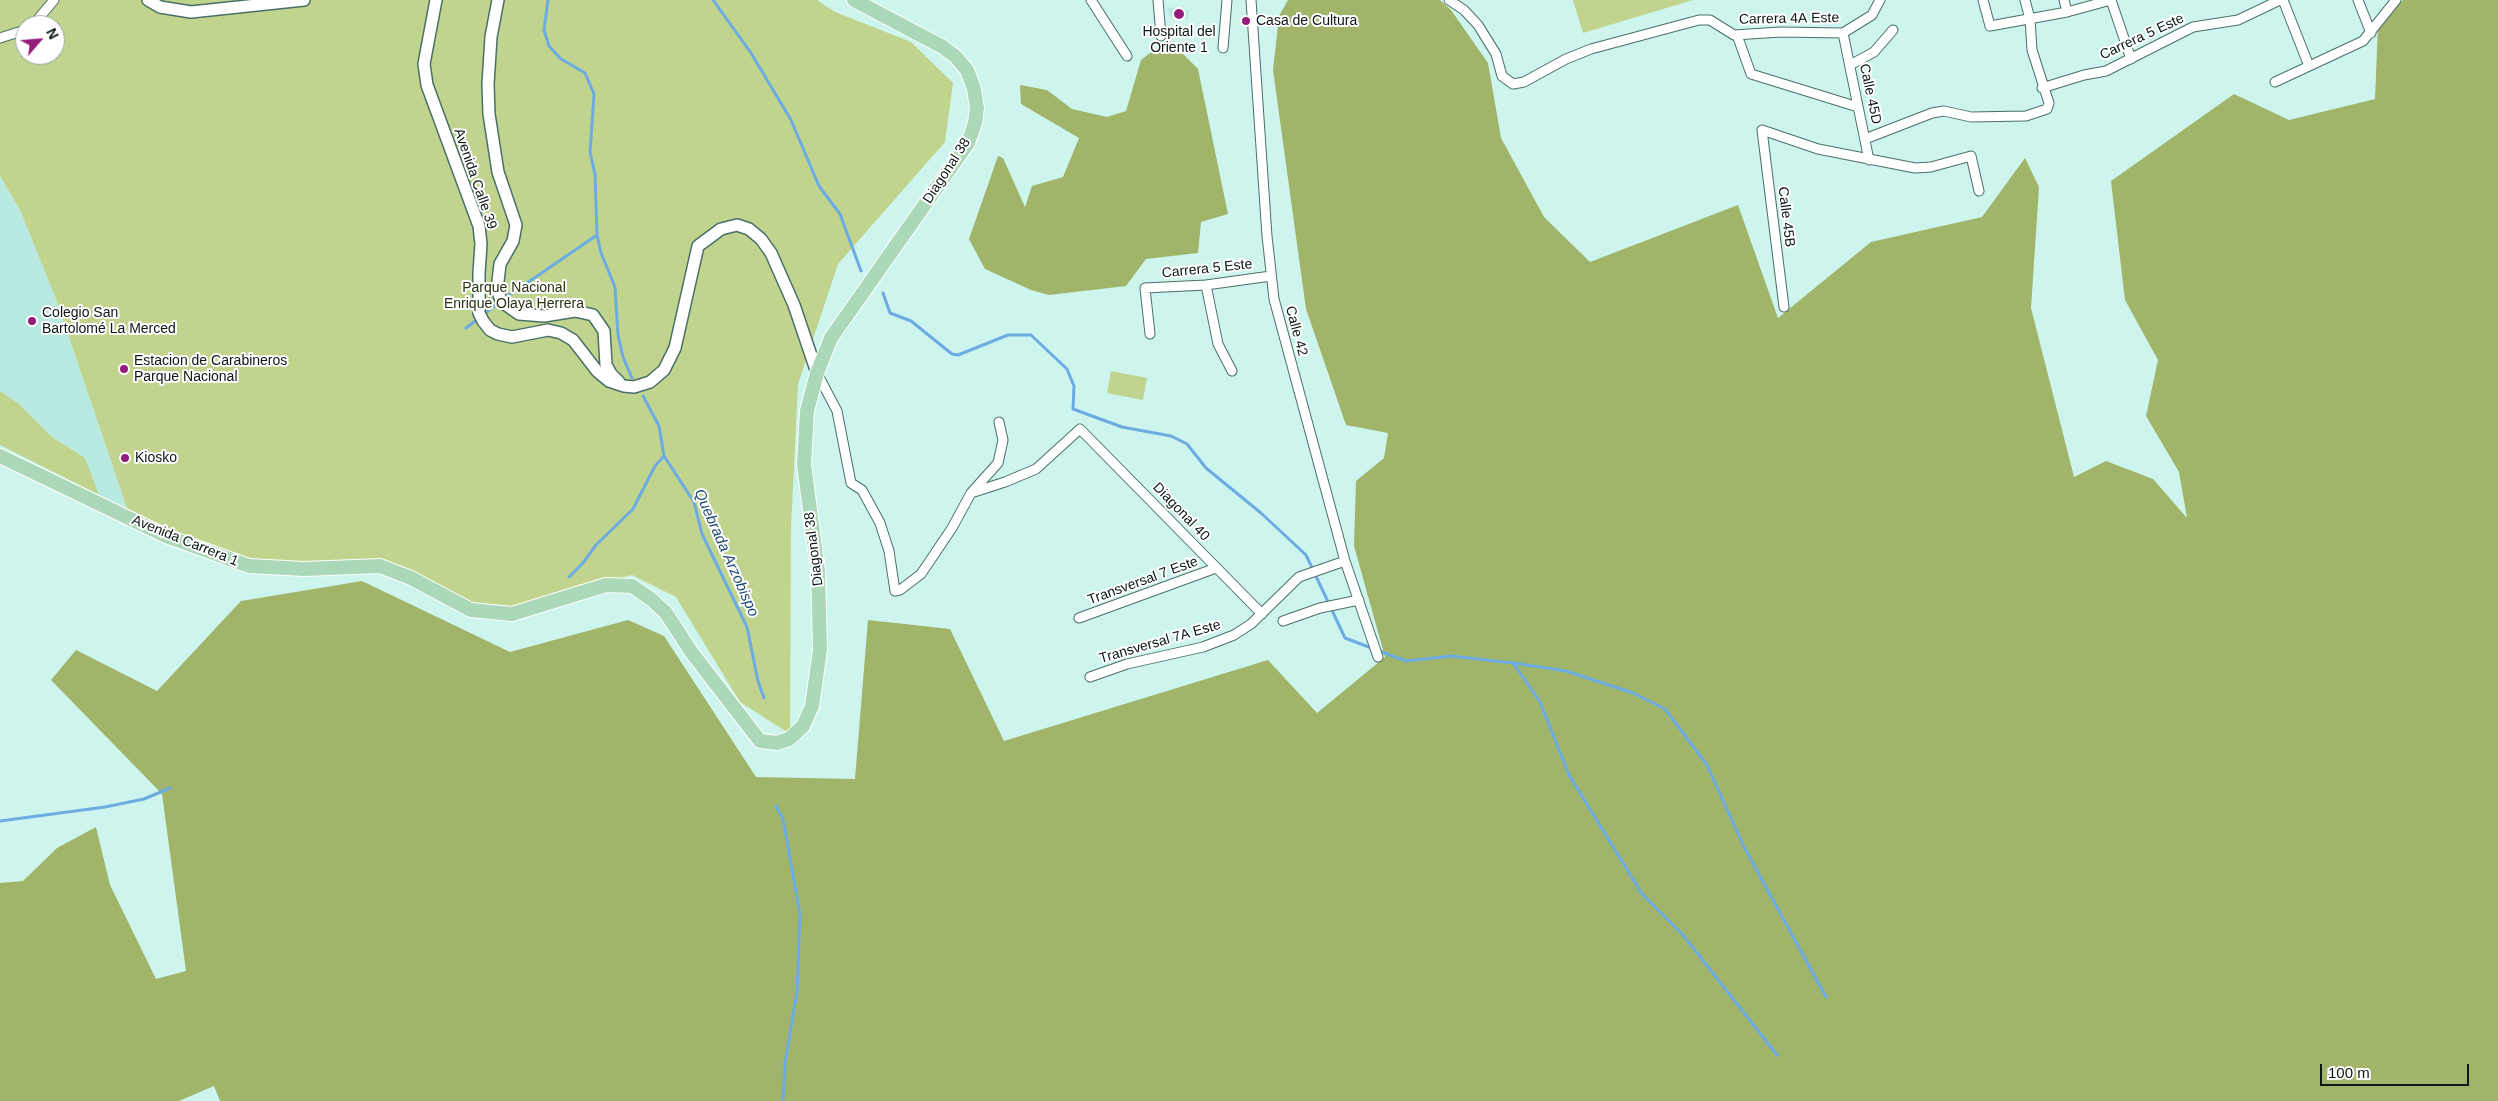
<!DOCTYPE html>
<html>
<head>
<meta charset="utf-8">
<style>
	body { margin:0 }
	#map { position:relative; width:2498px; height:1101px; overflow:hidden; background:#cdf5ed; font-family:Arial,sans-serif }
	canvas { display:block }
	.north { position:absolute; left:15px; top:15px; width:50px; height:50px; box-sizing:border-box; background:#fff; border:1px solid #9da2a1; border-radius:50%; rotate:63deg; font-size:14px; font-weight:700; line-height:20px; text-align:center; color:#091715 }
	.north::after { content:''; display:block; margin:auto; width:18px; height:22px; background:#931d7b; clip-path:polygon(50% 0,100% 100%,50% 72%,0 100%) }
	.scale { position:absolute; left:2320px; top:1064px; width:149px; height:22px; box-sizing:border-box; border:2px solid #091715; border-top:0; padding-left:6px; font-size:15px; line-height:18px; white-space:nowrap; color:#091715; -webkit-text-stroke:4px #fff; paint-order:stroke }
</style>
</head>
<body>
<div id="map">
<canvas width="2498" height="1101"></canvas>
<div class="north">N</div>
<div class="scale">100 m</div>
</div>
<script>
const ctx = document.querySelector('canvas').getContext('2d');
ctx.lineJoin = 'round';
function paint(path, color) { ctx.fillStyle = color; ctx.fill(path, 'evenodd'); }
const toPath = rows => new Path2D(rows.map(r => 'M' + r).join(''));
function strokePath(path, color, width, dash) { ctx.strokeStyle = color; ctx.lineWidth = width; ctx.lineCap = dash ? 'butt' : 'round'; ctx.setLineDash(dash || []); ctx.stroke(path); }
function drawText(font, color, halo, rows, align = 'center') {
  ctx.font = font + ' Arial,sans-serif'; ctx.lineWidth = 4; ctx.setLineDash([]); ctx.textBaseline = 'middle'; ctx.strokeStyle = halo; ctx.fillStyle = color; for (const [text, x, y, turn = 0] of rows) {
    ctx.save(); ctx.translate(x, y); ctx.rotate((+turn || 0) * Math.PI / 180); ctx.textAlign = isNaN(turn) ? turn : align; if (halo) ctx.strokeText(text, 0, 0); ctx.fillText(text, 0, 0); ctx.restore();
  }
}
const built = toPath([
	[1167,7,1189,10,1188,19,1169,17],
	[0,176,20,210,56,299,128,511,99,495,85,458,52,437,19,404,0,391]
]);
const green = toPath([
	[0,0,817,0,835,12,911,42,953,83,945,142,838,264,798,384,791,528,790,734,740,702,676,597,632,575,532,602,498,609,467,603,414,574,256,565,199,549,128,511,56,299,20,210,0,176],
	[25,25,55,25,55,55,25,55],
	[1573,0,1693,0,1583,33],
	[1111,371,1147,378,1143,400,1107,393],
	[0,391,19,404,52,437,85,458,99,495,0,445]
]);
const forest = toPath([
	[1288,0,1440,0,1451,10,1488,63,1501,138,1544,217,1590,262,1738,205,1778,318,1871,242,1982,217,2025,158,2039,187,2031,308,2074,477,2106,461,2153,479,2187,518,2179,472,2146,416,2158,360,2125,300,2111,181,2234,94,2289,120,2375,99,2378,25,2403,0,2498,0,2498,1101,220,1101,214,1086,179,1101,0,1101,0,883,23,881,57,848,96,827,110,885,156,979,186,971,162,794,51,680,76,650,157,691,241,601,362,581,510,652,628,620,664,636,756,777,855,779,868,620,950,629,1004,741,1268,660,1317,713,1385,657,1354,546,1356,481,1384,458,1388,433,1346,425,1306,309,1273,70,1279,16],
	[1168,39,1198,69,1228,214,1201,222,1198,253,1146,259,1126,286,1049,295,1031,290,985,269,969,239,998,156,1003,158,1025,207,1032,186,1063,177,1079,138,1021,104,1020,85,1047,90,1072,109,1107,117,1126,111,1141,60]
]);
const stream = toPath([
	[548,0,544,30,549,46,561,59,585,73,594,94,590,152,595,174,597,235,601,253,615,287,618,335,623,357,632,378],
	[713,0,751,53,791,120,819,186,840,214,861,271],
	[883,293,890,313,911,321,952,354,958,355,1008,335,1031,335,1067,369,1074,386,1073,409,1122,427,1171,436,1187,444,1206,468,1261,513,1306,555,1345,638,1406,661,1451,656,1513,663,1540,702,1569,775,1642,894,1683,935,1777,1055],
	[505,298,597,235],
	[466,328,498,303],
	[643,396,659,426,664,456,694,502,702,534,747,627,758,681,764,698],
	[569,577,583,563,596,545,633,509,655,466,664,456],
	[1514,663,1566,671,1633,693,1665,709,1707,765,1744,847,1826,997],
	[776,806,783,819,800,914,797,992,785,1063,783,1101],
	[0,821,105,807,144,799,170,788]
]);
const minor = toPath([
	[1091,0,1127,56],
	[1158,0,1161,36],
	[1251,0,1267,236,1274,299,1345,561,1378,657],
	[1449,0,1464,10,1478,25,1496,54,1502,76,1513,84,1524,82,1566,59,1591,49,1699,20,1710,20,1734,35,1781,32,1843,33,1872,15,1880,0],
	[1983,0,1990,26,2067,12,2111,0],
	[2064,0,2067,12],
	[2111,0,2131,59],
	[2283,0,2309,66],
	[2358,0,2371,33],
	[33,25,54,0],
	[1843,33,1869,160],
	[1737,35,1751,74,1858,107],
	[0,38,25,30],
	[1223,48,1227,0],
	[1850,65,1874,52,1893,30],
	[2275,82,2363,41,2396,0],
	[2042,88,2084,75,2106,71,2193,27,2238,20,2280,0],
	[1865,139,1932,113,1944,111,1971,117,2026,116,2047,109,2049,103,2032,50,2030,19,2025,0],
	[1206,285,1218,344,1232,371],
	[1784,307,1762,130,1818,149,1915,168,1931,167,1971,156,1979,191],
	[1150,334,1145,288,1206,285,1271,276],
	[817,373,837,411,851,483,862,490,880,523,889,551,895,591,900,590,921,574,952,528,971,493,1005,482,1036,469,1080,429,1262,614],
	[971,493,998,463,1003,440,999,422],
	[1079,618,1216,568],
	[1283,621,1320,608,1359,600],
	[1090,677,1127,664,1203,647,1234,635,1251,624,1299,577,1345,561]
]);
const tertiary = toPath([
	[148,0,160,7,191,12,304,0],
	[436,0,424,64,427,85,479,226,481,244,479,273,479,313,483,321,490,330,498,334,512,337,548,330,561,333,573,340,597,371,609,381,624,386,634,387,650,382,664,370,675,348,698,246,721,229,737,225,749,229,761,239,771,253,794,305,817,373],
	[498,0,491,37,488,84,489,114,498,172,516,225,513,241,500,264,497,290,502,302,519,314,544,316,575,311,593,315,604,331,606,365,611,374,619,382]
]);
const primary = toPath([
	[0,456,166,536,249,566,304,569,380,566,411,578,471,610,512,614,606,585,632,586,651,599,666,613,692,653,760,741,777,743,789,739,803,726,812,706,820,650,818,571,804,464,807,411,817,373,831,338,968,143,975,123,977,108,974,89,967,70,956,57,943,47,854,0]
]);
const markers = [
	[1179,14,6,"#931d7b"],
	[1246,21,5,"#931d7b"],
	[32,321,5,"#931d7b"],
	[124,369,5,"#931d7b"],
	[125,458,5,"#931d7b"]
];
const streetNames = [
	["Carrera 4A Este",1789,19,-1],
	["Carrera 5 Este",2142,37,-25],
	["Calle 45D",1870,94,78],
	["Diagonal 38",947,171,-57],
	["Avenida Calle 39",475,179,71],
	["Calle 45B",1786,217,83],
	["Carrera 5 Este",1207,269,-6],
	["Calle 42",1296,331,75],
	["Diagonal 40",1181,512,46],
	["Avenida Carrera 1",185,541,22],
	["Diagonal 38",814,549,-97],
	["Transversal 7 Este",1143,581,-20],
	["Transversal 7A Este",1160,642,-16]
];
const poiNames = [
	["Casa de Cultura",1256,21],
	["Hospital del",1179,32,"center"],
	["Oriente 1",1179,48,"center"],
	["Colegio San",42,313],
	["Bartolomé La Merced",42,329],
	["Estacion de Carabineros",134,361],
	["Parque Nacional",134,377],
	["Kiosko",135,458]
];
const parkNames = [
	["Parque Nacional",514,288],
	["Enrique Olaya Herrera",514,304]
];
const waterNames = [
	["Quebrada Arzobispo",726,553,66]
];
paint(built, '#b8eae2');
paint(green, '#c0d48d');
paint(forest, '#a0b56a');
strokePath(stream, '#6dace2', 3);
strokePath(minor, '#4a6f69', 11);
strokePath(tertiary, '#4a6f69', 14);
strokePath(primary, '#fff', 16);
strokePath(minor, '#fff', 9);
strokePath(tertiary, '#fff', 11);
strokePath(primary, '#abd8b8', 14);
for (const [x, y, r, color] of markers) { const dot = new Path2D(); dot.arc(x, y, r, 0, 2 * Math.PI); ctx.fillStyle = color; ctx.fill(dot); strokePath(dot, '#fff', 2); }
drawText('14px', '#091715', '#fff', streetNames);
drawText('14px', '#091715', '#fff', poiNames, 'left');
drawText('14px', '#293110', '#fff', parkNames);
drawText('italic 15px', '#1e4c71', '#fff', waterNames);
</script>
</body>
</html>
